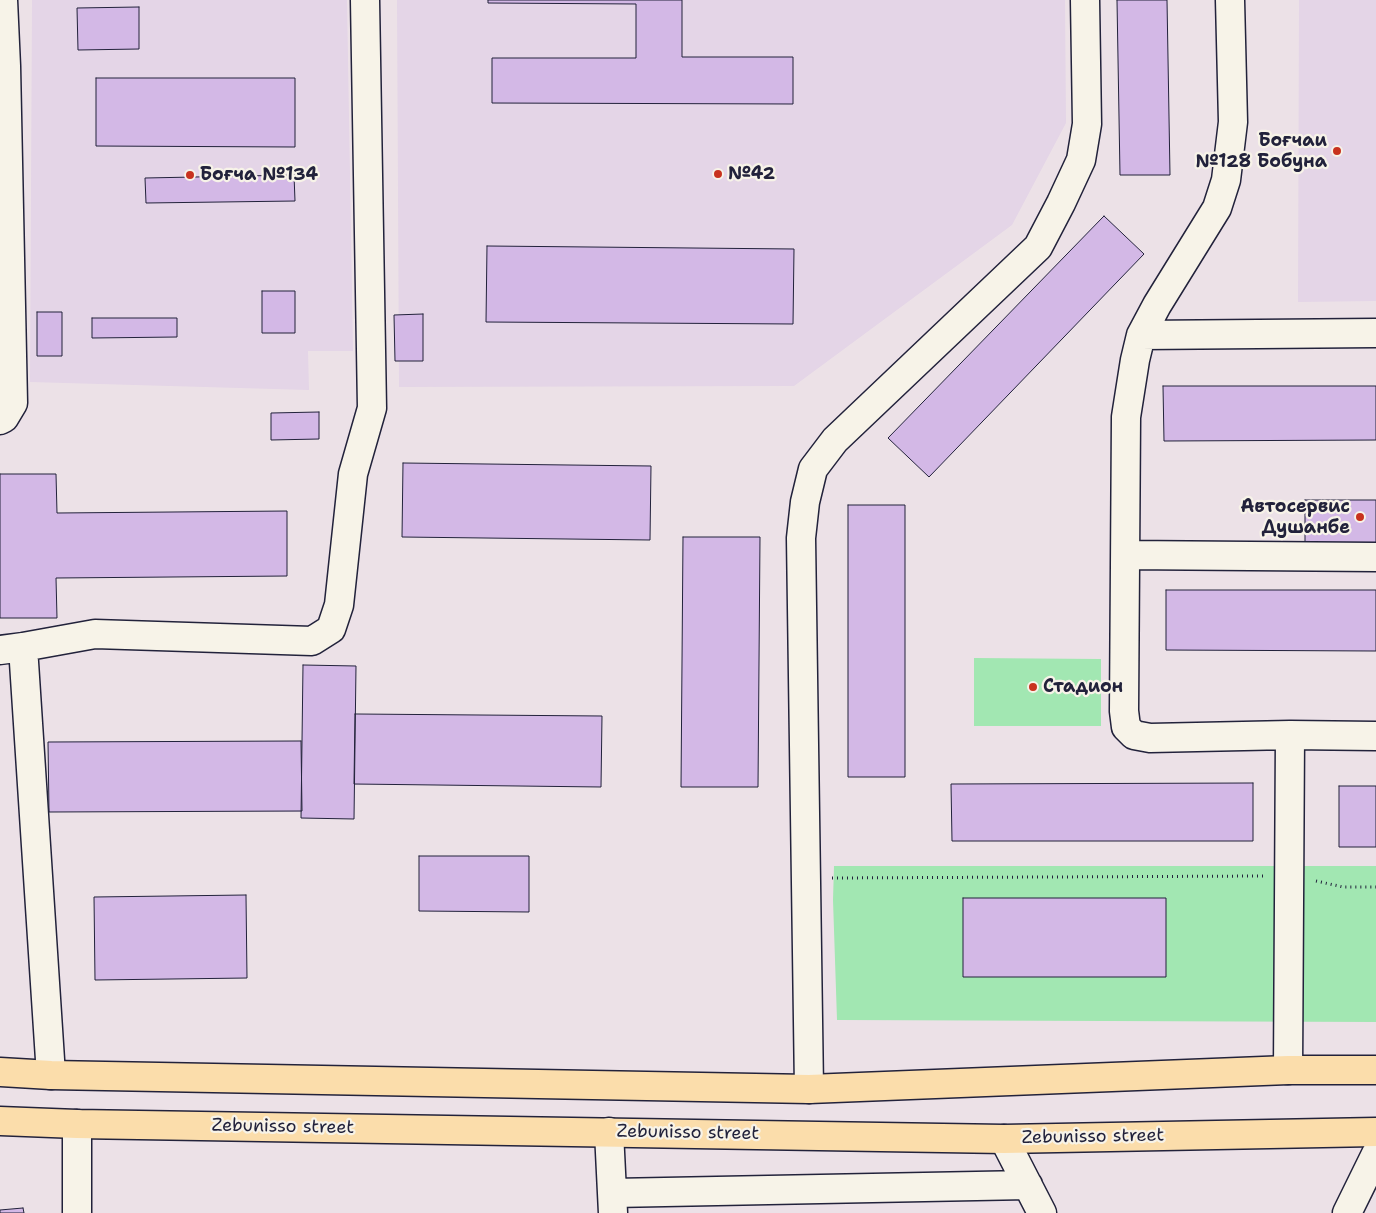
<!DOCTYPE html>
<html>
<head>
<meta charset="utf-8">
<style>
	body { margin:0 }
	canvas { display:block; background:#ece1e7 }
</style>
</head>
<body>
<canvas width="1376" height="1213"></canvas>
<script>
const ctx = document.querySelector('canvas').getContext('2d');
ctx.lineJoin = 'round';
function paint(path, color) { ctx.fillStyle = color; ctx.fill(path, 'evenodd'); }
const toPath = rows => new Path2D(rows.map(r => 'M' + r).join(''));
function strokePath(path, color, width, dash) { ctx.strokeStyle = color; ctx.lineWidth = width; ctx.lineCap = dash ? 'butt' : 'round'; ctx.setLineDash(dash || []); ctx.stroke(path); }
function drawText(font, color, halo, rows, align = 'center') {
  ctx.font = font + ' "Shantell Sans",sans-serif'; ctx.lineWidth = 4.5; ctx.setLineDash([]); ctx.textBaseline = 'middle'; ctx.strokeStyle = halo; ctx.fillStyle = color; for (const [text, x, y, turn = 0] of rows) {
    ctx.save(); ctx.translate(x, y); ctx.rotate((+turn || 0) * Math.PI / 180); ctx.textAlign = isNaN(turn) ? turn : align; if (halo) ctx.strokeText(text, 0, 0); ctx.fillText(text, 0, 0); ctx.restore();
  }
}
const built = toPath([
	[32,0,347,0,353,351,308,351,309,390,30,382],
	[397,0,1065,0,1066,123,1012,225,794,386,399,387],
	[1299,0,1376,0,1376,301,1298,302]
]);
const green = toPath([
	[974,658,1101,659,1101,726,974,726],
	[834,866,1376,866,1376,1022,837,1020,833,900]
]);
const building = toPath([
	[488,0,682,0,682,57,793,57,793,104,492,103,492,58,636,58,636,4,488,3,488,0],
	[1117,0,1167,0,1170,175,1120,175,1117,0],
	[139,7,139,49,78,50,77,8,139,7],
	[96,78,295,78,295,147,96,146,96,78],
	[294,175,295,201,146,203,145,178,294,175],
	[1104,216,1144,254,929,477,888,438,1104,216],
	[487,246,794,249,793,324,486,322,487,246],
	[262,291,295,291,295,333,262,333,262,291],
	[37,312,62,312,62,356,37,356,37,312],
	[423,314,423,361,395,361,394,315,423,314],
	[92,318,177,318,177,337,92,338,92,318],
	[1163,386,1376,386,1376,440,1164,441,1163,386],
	[319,412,319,439,271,440,271,413,319,412],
	[403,463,651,466,650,540,402,537,403,463],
	[0,474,56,474,57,513,287,511,287,576,56,578,57,618,0,618,0,474],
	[1305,500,1376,500,1376,543,1305,543,1305,500],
	[848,505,905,505,905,777,848,777,848,505],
	[683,537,760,537,758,787,681,787,683,537],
	[1166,590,1376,590,1376,651,1166,650,1166,590],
	[303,665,356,666,354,819,301,818,303,665],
	[355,714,602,716,601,787,354,784,355,714],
	[301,741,302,811,49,812,48,742,301,741],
	[1253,783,1253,841,952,841,951,784,1253,783],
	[1339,786,1376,786,1376,847,1339,847,1339,786],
	[419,856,529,856,529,912,419,911,419,856],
	[246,895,247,978,95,980,94,897,246,895],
	[963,898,1166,898,1166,977,963,977,963,898],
	[23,1208,24,1213,0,1213,0,1210,23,1208]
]);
const path = toPath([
	[832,878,1263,876],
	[1316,881,1343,887,1376,887]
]);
const minor = toPath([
	[1230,0,1233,122,1226,180,1217,208,1157,305,1141,335,1135,360,1126,417,1124,711,1126,727,1134,735,1150,738,1290,735,1376,736],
	[1141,335,1376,333],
	[0,420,4,418,13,403,6,66,3,0],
	[1126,555,1376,557],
	[23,647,51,1075],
	[0,650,23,647,95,634,312,641,331,629,339,605,353,474,372,408,365,0],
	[1288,1070,1290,735],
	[809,1089,801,538,805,502,813,469,835,440,1038,247,1061,203,1081,160,1087,124,1085,0],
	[77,1124,77,1213],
	[609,1132,613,1213],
	[1004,1139,1042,1213],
	[613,1193,1028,1185],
	[1347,1213,1376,1154]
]);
const major = toPath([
	[0,1072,51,1075,809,1089,1288,1070,1376,1070],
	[0,1121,77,1124,1004,1139,1376,1132]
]);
const markers = [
	[1337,151,5,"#c8321e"],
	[718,174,5,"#c8321e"],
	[190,175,5,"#c8321e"],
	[1360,517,5,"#c8321e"],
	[1033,687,5,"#c8321e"]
];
const poiNames = [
	["Боғчаи",1327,141,"right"],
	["№128 Бобуна",1327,162,"right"],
	["№42",728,174],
	["Боғча №134",200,175],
	["Автосервис",1350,507,"right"],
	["Душанбе",1350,528,"right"],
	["Стадион",1043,687]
];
const streetNames = [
	["Zebunisso street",283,1127,1],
	["Zebunisso street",688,1133,1],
	["Zebunisso street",1093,1137,-1]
];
paint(built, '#e4d5e7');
paint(green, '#a2e7b2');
paint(building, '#d3b8e6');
strokePath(building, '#22223b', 1);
strokePath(minor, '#22223b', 31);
strokePath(major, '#22223b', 31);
strokePath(path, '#22223b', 3, [1, 4]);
strokePath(minor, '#f7f3e8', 28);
strokePath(major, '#fbddab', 28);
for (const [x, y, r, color] of markers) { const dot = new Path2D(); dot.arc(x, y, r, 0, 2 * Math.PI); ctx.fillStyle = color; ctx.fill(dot); strokePath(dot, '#f7f3e8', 2); }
drawText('bold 18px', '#22223b', '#f7f3e8', poiNames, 'left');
drawText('18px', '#22223b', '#f7f3e8', streetNames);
</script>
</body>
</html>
